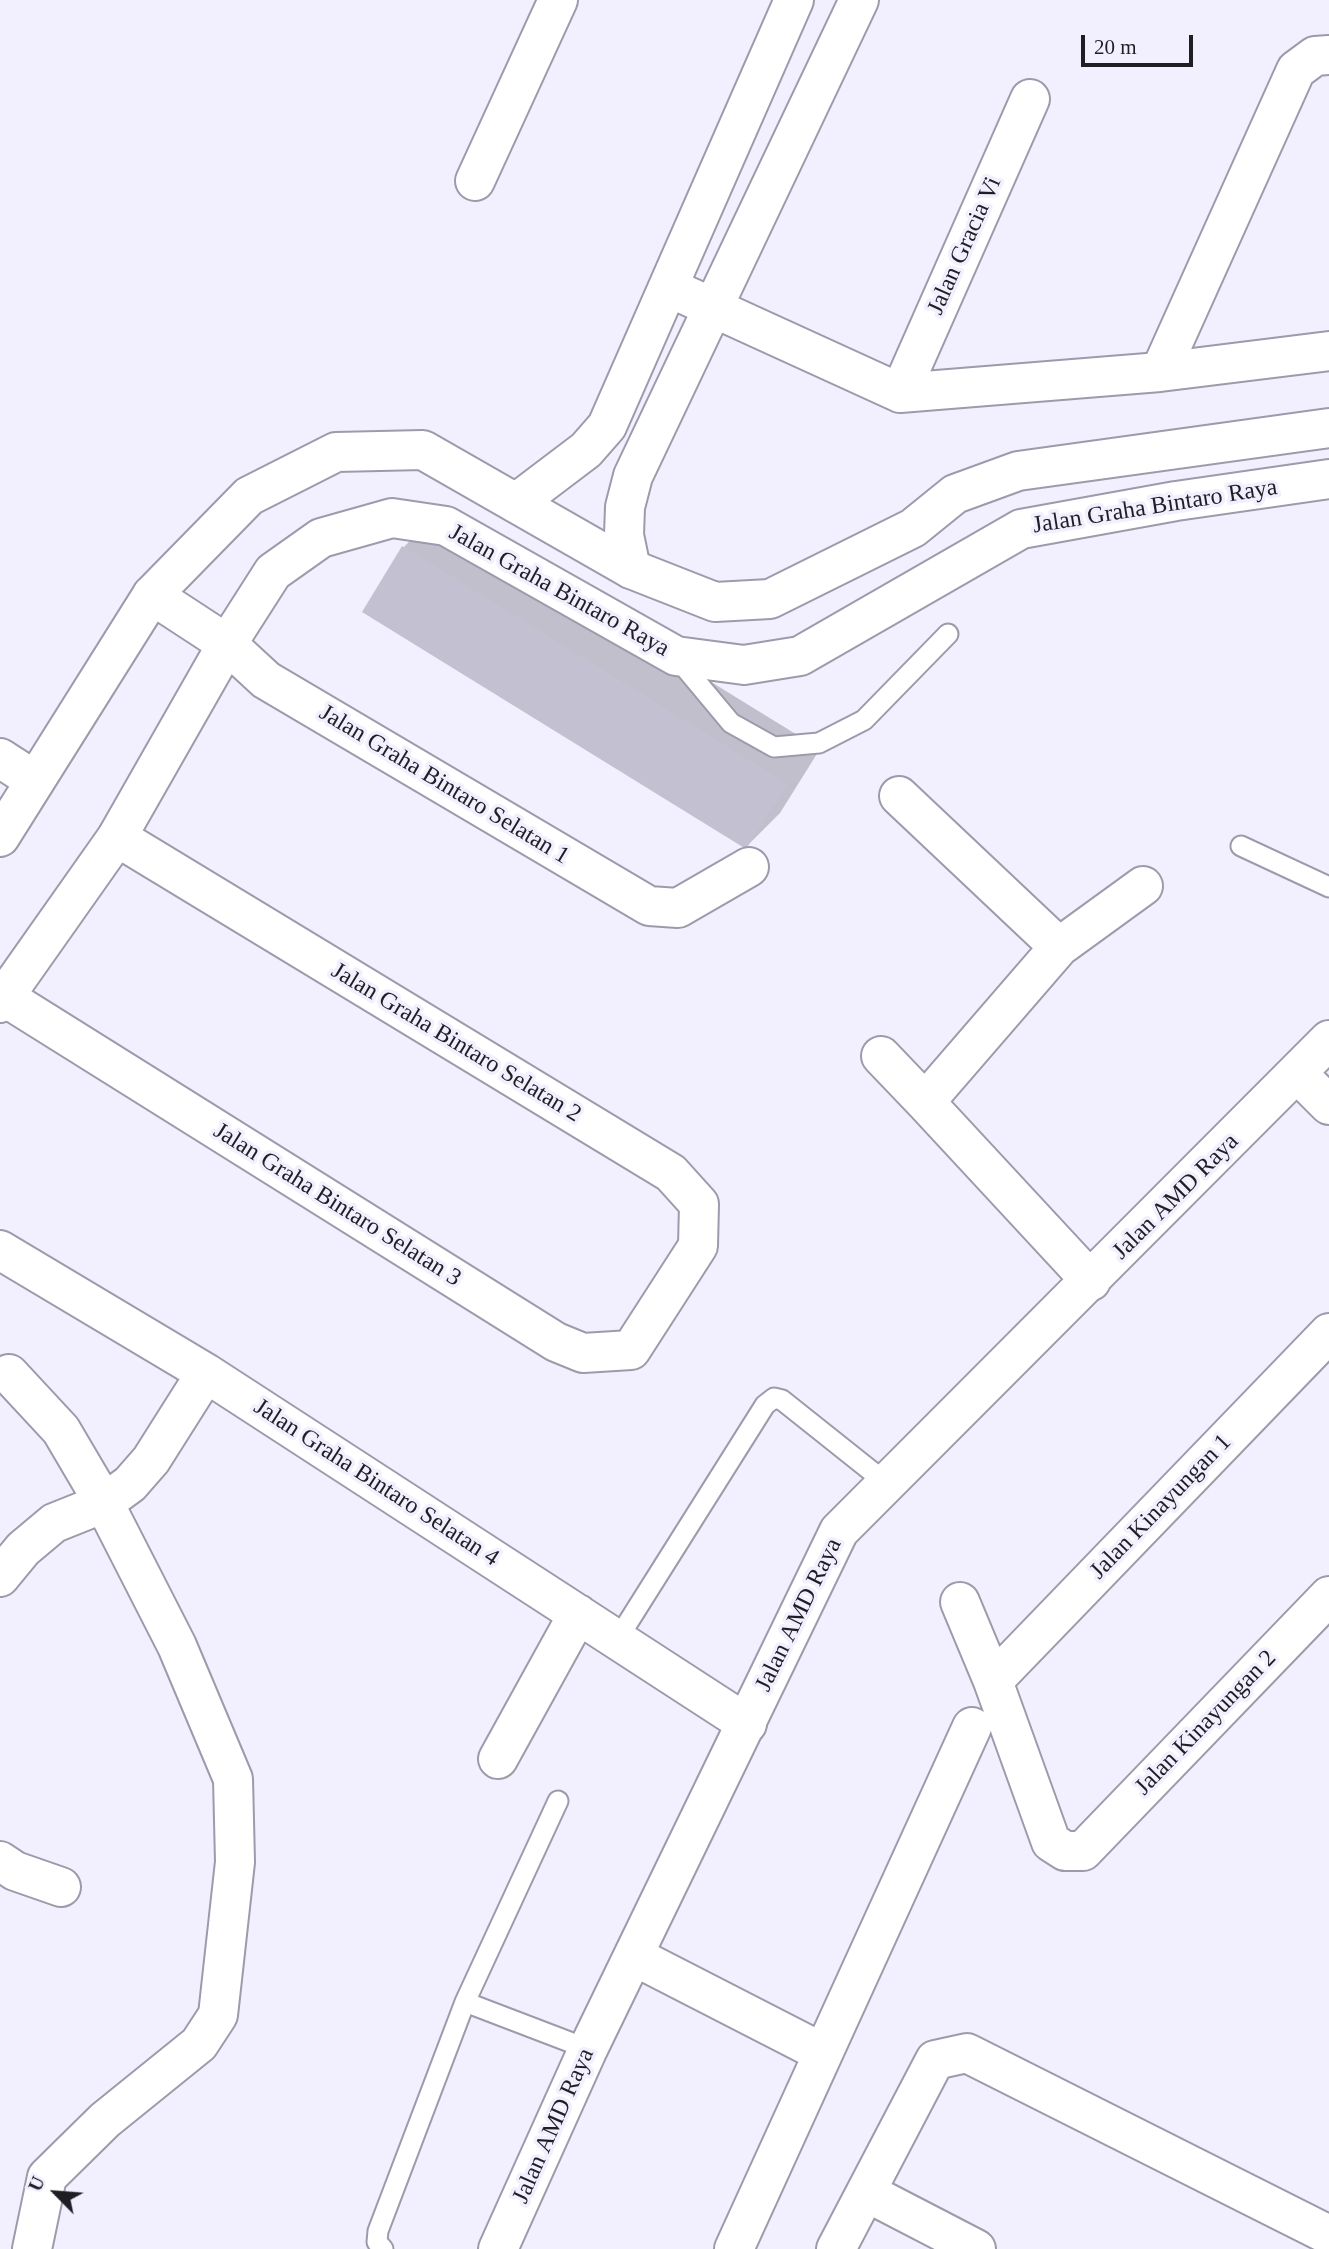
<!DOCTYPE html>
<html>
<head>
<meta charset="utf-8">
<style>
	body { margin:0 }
	#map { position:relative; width:1329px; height:2249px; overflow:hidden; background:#f2effe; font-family:"Times New Roman",serif }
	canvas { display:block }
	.north { position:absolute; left:21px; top:2158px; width:70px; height:70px; -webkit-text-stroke:5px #f2effe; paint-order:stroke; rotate:295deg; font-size:19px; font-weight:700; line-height:28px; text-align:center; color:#201e25 }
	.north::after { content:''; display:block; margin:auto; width:24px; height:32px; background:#201e25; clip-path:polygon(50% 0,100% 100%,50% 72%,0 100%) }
	.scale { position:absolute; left:1081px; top:35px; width:112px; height:32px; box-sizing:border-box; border:4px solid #201e25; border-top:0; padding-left:9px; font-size:21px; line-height:24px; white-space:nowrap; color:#201e25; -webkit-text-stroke:5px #f2effe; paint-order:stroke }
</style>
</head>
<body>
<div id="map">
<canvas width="1329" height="2249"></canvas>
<div class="north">U</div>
<div class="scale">20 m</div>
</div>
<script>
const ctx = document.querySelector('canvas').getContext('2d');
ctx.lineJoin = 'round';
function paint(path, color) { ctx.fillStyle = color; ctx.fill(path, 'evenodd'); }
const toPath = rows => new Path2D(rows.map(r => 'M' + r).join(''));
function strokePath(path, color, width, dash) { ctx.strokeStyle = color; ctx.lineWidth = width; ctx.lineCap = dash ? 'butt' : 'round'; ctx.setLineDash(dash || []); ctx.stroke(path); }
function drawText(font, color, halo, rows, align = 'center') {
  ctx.font = font + ' "Times New Roman",serif'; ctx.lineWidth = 7; ctx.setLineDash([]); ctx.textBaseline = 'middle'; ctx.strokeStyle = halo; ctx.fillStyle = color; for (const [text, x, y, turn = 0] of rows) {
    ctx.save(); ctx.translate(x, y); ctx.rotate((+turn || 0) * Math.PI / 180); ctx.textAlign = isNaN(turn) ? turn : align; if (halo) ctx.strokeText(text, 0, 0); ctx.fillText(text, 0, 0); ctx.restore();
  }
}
const shadow = toPath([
	[437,513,820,749,780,813,746,847,403,548]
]);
const building = toPath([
	[402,546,787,784,746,849,362,612]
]);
const lane = toPath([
	[676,657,731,723,774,747,819,743,864,720,948,634],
	[1241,846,1329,887],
	[617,1640,765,1405,774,1398,782,1400,885,1482],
	[465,2002,588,2049],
	[383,2249,377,2242,378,2231,465,2002,558,1801]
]);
const street = toPath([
	[475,181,558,0],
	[670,288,900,393,1160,372,1329,351],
	[1160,372,1296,70,1315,56,1329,55],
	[900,393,1030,99],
	[516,503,586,450,607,426,794,0],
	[631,569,624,535,625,507,633,476,859,0],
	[152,595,227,644,266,680,649,906,678,908,749,867],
	[0,758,34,780],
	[899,796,1059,947,1143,886],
	[1059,947,925,1102,1091,1281],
	[0,994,556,1342,583,1353,631,1350,698,1246,699,1204,671,1173,117,837],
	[881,1056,925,1102],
	[1298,1074,1329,1105],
	[0,1250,206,1373,747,1724],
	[9,1374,61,1430,104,1503,177,1646,233,1779,235,1862,218,2015,199,2044,105,2120,47,2177,32,2249],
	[0,1577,23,1549,54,1523,104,1503,130,1484,151,1460,206,1373],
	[960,1602,993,1681,1051,1842,1065,1851,1083,1851,1329,1596],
	[993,1681,1329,1333],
	[498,1759,578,1614],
	[0,1861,15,1871,61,1887],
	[634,1956,821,2052],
	[866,2192,976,2249],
	[734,2249,972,1727],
	[836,2249,935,2060,967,2053,1329,2235]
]);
const secondary = toPath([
	[0,837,152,595,249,496,336,452,423,450,631,569,715,602,770,599,913,528,955,494,1018,471,1329,428],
	[0,1003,117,837,227,644,273,572,321,538,392,518,446,526,676,656,744,665,800,656,1021,529,1176,501,1329,479],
	[498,2249,588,2049,839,1531,1329,1040]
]);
const streetNames = [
	["Jalan Gracia Vi",965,246,-66],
	["Jalan Graha Bintaro Raya",1155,507,-9],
	["Jalan Graha Bintaro Raya",559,591,29],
	["Jalan Graha Bintaro Selatan 1",444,785,31],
	["Jalan Graha Bintaro Selatan 2",456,1043,31],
	["Jalan AMD Raya",1176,1197,-45],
	["Jalan Graha Bintaro Selatan 3",337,1205,32],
	["Jalan Graha Bintaro Selatan 4",376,1483,33],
	["Jalan Kinayungan 1",1161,1507,-46],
	["Jalan AMD Raya",799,1615,-64],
	["Jalan Kinayungan 2",1206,1723,-46],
	["Jalan AMD Raya",554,2126,-66]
];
paint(shadow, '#0003');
paint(building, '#c3c0d2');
strokePath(lane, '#9e9aab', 23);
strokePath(street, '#9e9aab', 42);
strokePath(secondary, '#9e9aab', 42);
strokePath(lane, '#fff', 19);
strokePath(street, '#fff', 38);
strokePath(secondary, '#fff', 38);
drawText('24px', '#201e25', '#f2effe', streetNames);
</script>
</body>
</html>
